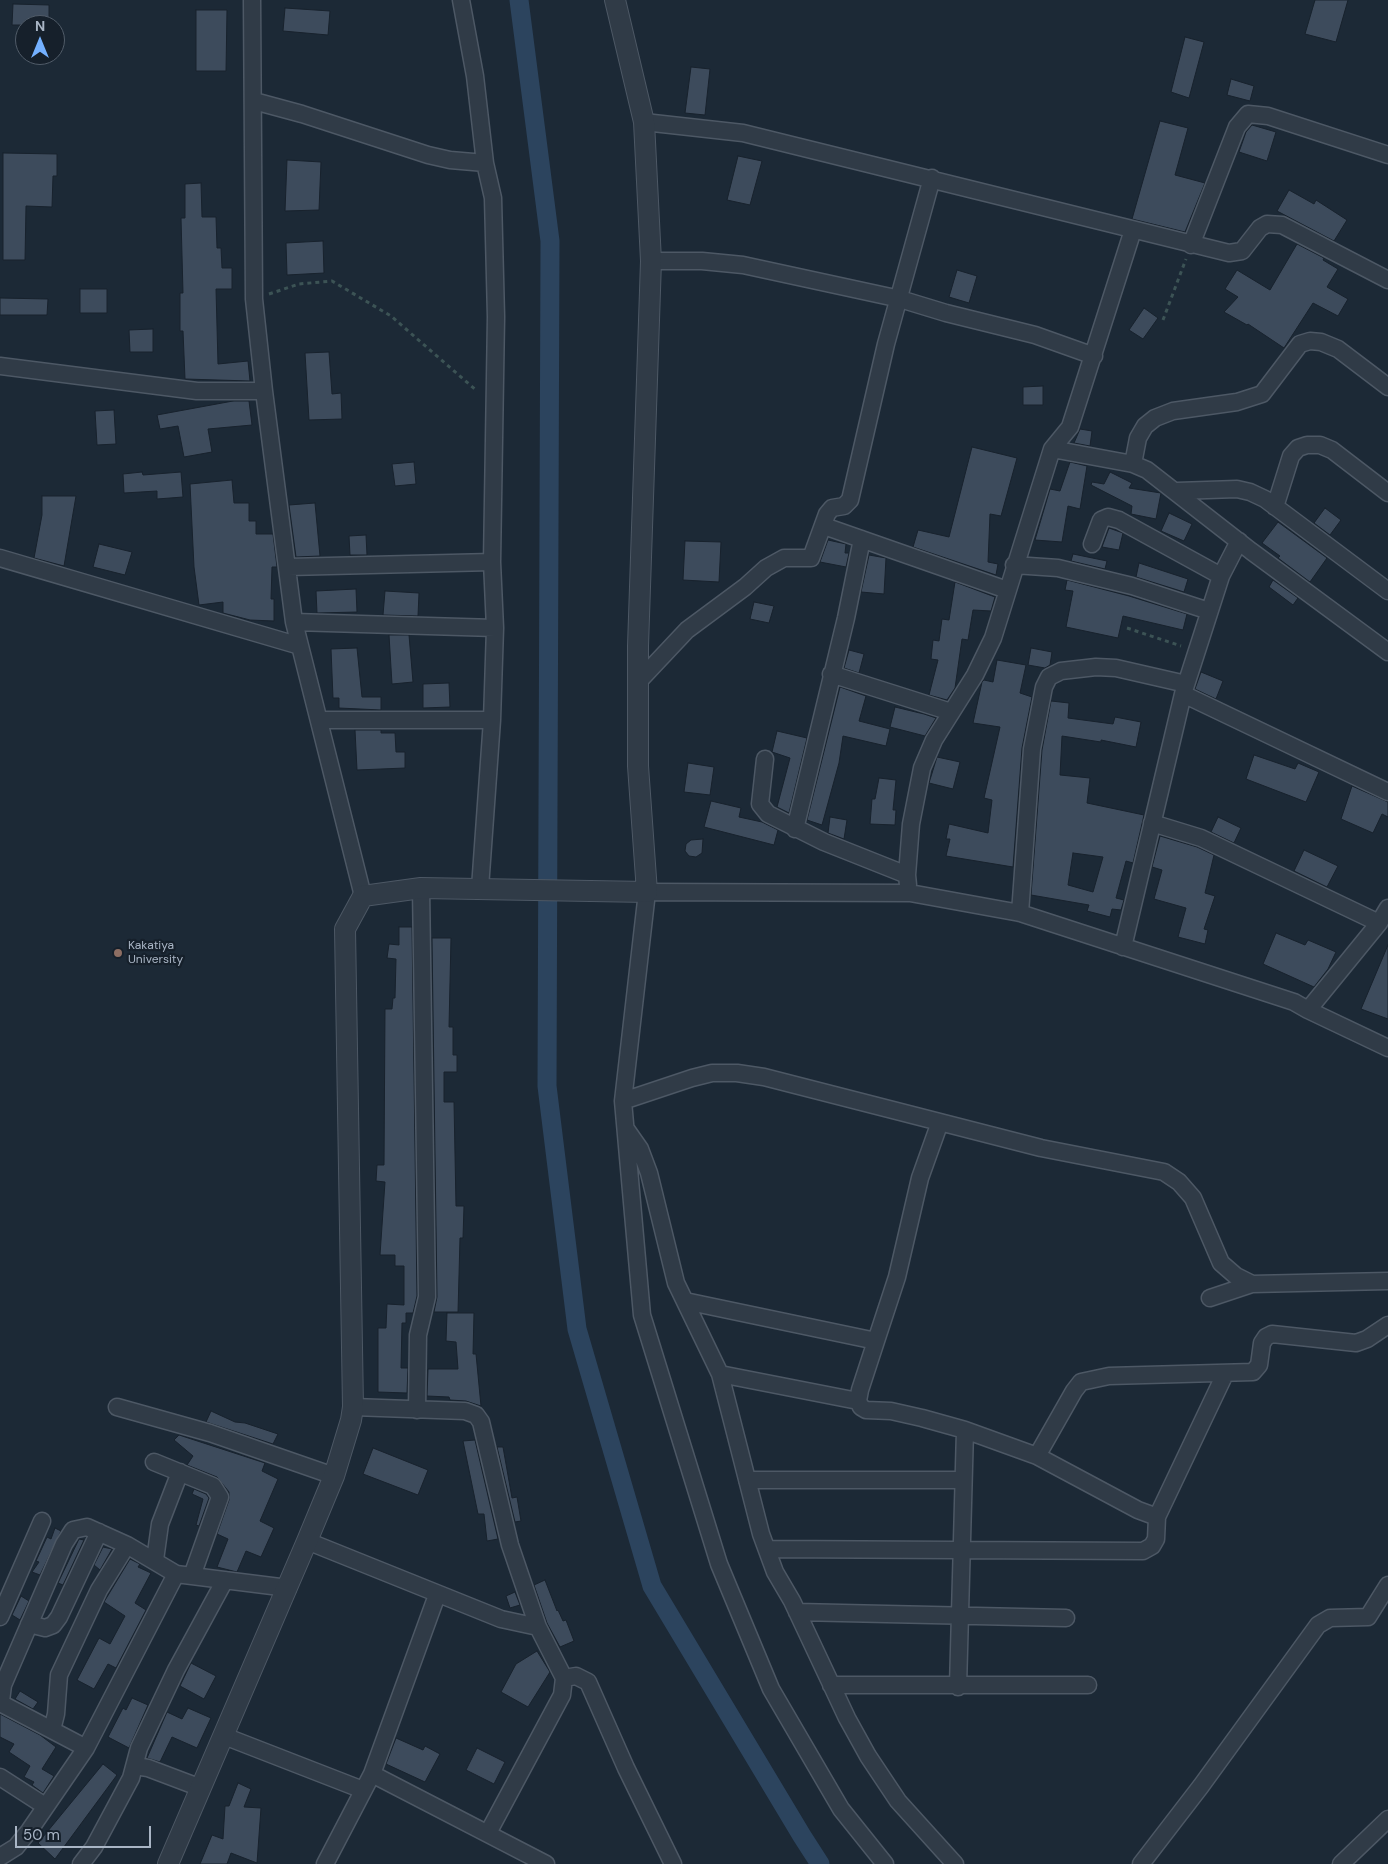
<!DOCTYPE html>
<html>
<head>
<meta charset="utf-8">
<style>
	body { margin:0 }
	#map { position:relative; width:1388px; height:1864px; overflow:hidden; background:#1c2936; font-family:"DM Sans",sans-serif }
	canvas { display:block }
	.north { position:absolute; left:15px; top:15px; width:50px; height:50px; box-sizing:border-box; background:#16202b; border:1px solid #515c69; border-radius:50%; rotate:0deg; font-size:14px; font-weight:700; line-height:20px; text-align:center; color:#a9b5c5 }
	.north::after { content:''; display:block; margin:auto; width:18px; height:22px; background:#74b1ff; clip-path:polygon(50% 0,100% 100%,50% 72%,0 100%) }
	.scale { position:absolute; left:15px; top:1826px; width:136px; height:22px; box-sizing:border-box; border:2px solid #a9b5c5; border-top:0; padding-left:6px; font-size:15px; line-height:18px; white-space:nowrap; color:#a9b5c5; -webkit-text-stroke:4px #16202b; paint-order:stroke }
</style>
</head>
<body>
<div id="map">
<canvas width="1388" height="1864"></canvas>
<div class="north">N</div>
<div class="scale">50 m</div>
</div>
<script>
const ctx = document.querySelector('canvas').getContext('2d');
ctx.lineJoin = 'round';
const toPath = rows => new Path2D(rows.map(r => 'M' + r).join(''));
function strokePath(path, color, width, dash) { ctx.strokeStyle = color; ctx.lineWidth = width; ctx.lineCap = dash ? 'butt' : 'round'; ctx.setLineDash(dash || []); ctx.stroke(path); }
function paint(path, color) { ctx.fillStyle = color; ctx.fill(path, 'evenodd'); }
function drawText(font, color, halo, rows, align = 'center') {
  ctx.font = font + ' "DM Sans",sans-serif'; ctx.lineWidth = 4.5; ctx.setLineDash([]); ctx.textBaseline = 'middle'; ctx.strokeStyle = halo; ctx.fillStyle = color; for (const [text, x, y, turn = 0] of rows) {
    ctx.save(); ctx.translate(x, y); ctx.rotate((+turn || 0) * Math.PI / 180); ctx.textAlign = isNaN(turn) ? turn : align; if (halo) ctx.strokeText(text, 0, 0); ctx.fillText(text, 0, 0); ctx.restore();
  }
}
const canal = toPath([
	[519,0,550,241,547,1086,577,1329,652,1586,802,1836,820,1864]
]);
const building = toPath([
	[1315,0,1348,0,1336,42,1305,34,1315,0],
	[13,4,49,5,49,25,12,25,13,4],
	[285,8,330,11,328,35,283,31,285,8],
	[196,10,227,10,226,71,196,71,196,10],
	[1185,37,1204,42,1189,98,1171,92,1185,37],
	[691,67,710,69,705,115,685,113,691,67],
	[1231,79,1254,86,1250,101,1227,95,1231,79],
	[1160,121,1188,128,1175,175,1205,183,1185,232,1132,219,1160,121],
	[1252,125,1276,132,1267,161,1239,152,1246,132,1252,125],
	[3,153,57,154,57,176,53,176,52,207,26,206,25,260,3,260,3,153],
	[738,156,762,161,750,205,727,200,738,156],
	[287,160,321,162,319,210,285,211,287,160],
	[201,183,202,217,216,217,217,248,221,248,222,268,232,268,232,289,216,289,218,364,248,361,250,381,185,379,183,331,180,331,180,293,183,293,181,218,185,218,185,184,201,183],
	[1289,190,1314,204,1316,200,1347,220,1334,241,1277,211,1289,190],
	[323,241,324,273,287,275,286,243,323,241],
	[1297,244,1324,258,1323,260,1338,269,1327,287,1348,299,1338,316,1313,303,1284,348,1248,324,1247,325,1224,312,1238,297,1225,289,1237,270,1270,290,1297,244],
	[957,270,977,276,969,303,949,297,957,270],
	[80,289,107,289,107,313,80,313,80,289],
	[0,298,48,299,47,315,0,315,0,298],
	[1144,308,1158,318,1143,339,1129,330,1144,308],
	[153,329,153,352,130,352,129,330,153,329],
	[329,352,332,394,341,393,342,419,309,420,305,353,329,352],
	[1043,386,1043,405,1023,405,1023,387,1043,386],
	[233,401,249,401,252,425,208,429,212,452,184,457,178,426,160,429,157,415,233,401],
	[114,410,116,444,97,445,95,411,114,410],
	[1080,429,1092,431,1090,446,1074,443,1080,429],
	[972,447,1017,458,1001,516,990,514,988,562,998,564,996,575,913,547,918,530,949,537,972,447],
	[414,462,416,484,395,486,392,464,414,462],
	[1070,462,1087,466,1080,509,1068,506,1062,542,1035,540,1050,489,1060,491,1070,462],
	[142,472,143,475,181,472,183,497,157,499,157,491,124,493,123,474,142,472],
	[1110,472,1132,483,1129,488,1161,493,1156,519,1131,514,1132,506,1091,485,1092,482,1104,484,1110,472],
	[232,480,234,503,249,503,249,521,256,521,256,534,273,534,277,567,272,567,271,599,274,599,274,621,250,620,223,613,223,602,199,605,194,567,190,484,232,480],
	[42,496,76,496,64,566,34,558,42,515,42,496],
	[315,503,320,556,296,557,289,505,315,503],
	[1325,508,1341,520,1330,535,1314,523,1325,508],
	[1169,513,1192,524,1184,541,1161,531,1169,513],
	[1278,522,1327,558,1310,582,1278,558,1280,556,1262,543,1278,522],
	[1109,528,1123,533,1119,550,1102,547,1109,528],
	[366,535,367,555,350,555,349,536,366,535],
	[828,540,846,544,845,553,849,553,846,567,820,562,828,540],
	[685,541,721,542,719,582,683,580,685,541],
	[99,544,132,552,125,575,93,567,99,544],
	[1073,554,1107,561,1105,569,1071,561,1073,554],
	[869,555,886,558,884,594,861,592,869,555],
	[1139,563,1188,579,1184,592,1136,577,1139,563],
	[1067,580,1129,596,1187,614,1183,630,1123,616,1118,638,1066,627,1073,591,1065,590,1067,580],
	[1273,580,1298,598,1293,605,1269,587,1273,580],
	[955,582,995,597,991,611,973,610,968,640,962,639,955,688,947,700,929,695,938,660,931,659,933,640,939,641,942,619,949,620,955,582],
	[356,589,357,612,317,613,316,591,356,589],
	[385,591,419,593,418,616,383,615,385,591],
	[754,602,774,606,769,623,750,619,754,602],
	[389,635,409,635,413,682,392,684,389,635],
	[357,648,362,697,381,697,381,710,339,708,339,698,333,698,331,649,357,648],
	[1031,648,1052,652,1050,665,1045,668,1028,665,1031,648],
	[849,650,864,654,859,673,844,668,849,650],
	[997,660,1026,665,1020,693,1032,697,1022,748,1013,867,946,856,950,839,946,839,949,824,988,833,992,800,984,798,1000,727,973,723,982,682,984,680,993,682,997,660],
	[1201,672,1223,681,1216,699,1195,689,1201,672],
	[449,683,450,707,423,708,423,684,449,683],
	[840,687,866,696,859,721,890,729,886,746,843,736,839,763,822,825,807,820,840,687],
	[1051,701,1069,703,1068,718,1113,724,1115,717,1141,722,1136,747,1101,740,1101,742,1062,736,1060,775,1090,778,1087,803,1144,815,1133,863,1126,861,1116,898,1124,900,1121,910,1112,909,1110,917,1087,911,1089,905,1031,895,1042,750,1051,701],
	[1073,853,1103,857,1093,892,1068,885,1073,853],
	[895,707,924,714,936,718,925,736,890,727,895,707],
	[355,730,381,730,381,733,395,733,396,752,405,752,405,768,357,770,355,730],
	[777,731,807,738,789,813,777,807,790,758,772,752,777,731],
	[1254,755,1295,769,1298,763,1319,772,1306,802,1246,779,1254,755],
	[937,757,960,762,953,789,929,783,937,757],
	[688,763,714,767,710,795,684,792,688,763],
	[879,778,896,780,893,810,896,810,895,825,870,824,872,799,875,799,879,778],
	[1352,786,1388,802,1388,817,1382,814,1373,833,1341,819,1352,786],
	[711,801,741,808,739,817,762,822,778,830,774,845,704,827,711,801],
	[830,817,847,820,844,839,828,833,830,817],
	[1218,817,1241,828,1234,843,1211,832,1218,817],
	[1160,836,1197,847,1214,855,1205,893,1215,896,1204,929,1208,930,1205,944,1178,937,1186,908,1154,899,1162,870,1152,867,1160,836],
	[703,839,702,853,696,857,689,856,685,851,686,844,691,840,703,839],
	[1304,850,1338,866,1327,887,1294,871,1304,850],
	[399,927,412,927,417,1296,413,1313,406,1313,406,1323,402,1323,401,1368,408,1368,407,1393,378,1392,378,1328,386,1328,387,1304,404,1305,404,1266,395,1266,395,1255,380,1255,385,1182,376,1181,377,1165,384,1165,385,1009,392,1009,393,998,395,998,396,959,387,958,389,944,399,945,399,927],
	[1276,933,1305,945,1308,940,1336,952,1328,969,1314,987,1263,964,1276,933],
	[432,938,451,938,449,1027,453,1027,453,1055,457,1055,457,1072,444,1072,444,1102,454,1102,456,1206,464,1206,463,1238,460,1238,458,1312,434,1312,437,1297,432,938],
	[1388,945,1388,1019,1361,1009,1388,945],
	[447,1313,474,1313,473,1354,476,1354,481,1406,466,1401,450,1400,449,1397,427,1396,428,1369,458,1369,456,1342,446,1341,447,1313],
	[211,1411,235,1422,245,1423,278,1434,273,1444,206,1422,211,1411],
	[179,1435,265,1463,262,1471,278,1479,260,1521,274,1528,261,1557,246,1551,237,1572,217,1567,228,1539,217,1534,229,1500,229,1492,217,1477,187,1465,193,1456,174,1440,179,1435],
	[475,1440,498,1539,487,1541,484,1514,478,1514,463,1441,475,1440],
	[497,1447,503,1447,512,1498,517,1497,521,1521,515,1522,497,1447],
	[373,1448,428,1470,418,1495,363,1474,373,1448],
	[194,1489,206,1494,209,1498,199,1526,196,1525,203,1499,192,1494,194,1489],
	[55,1528,61,1531,40,1575,32,1572,39,1562,36,1561,47,1537,51,1539,55,1528],
	[79,1539,84,1540,63,1585,58,1583,79,1539],
	[103,1547,112,1549,100,1570,94,1565,103,1547],
	[130,1559,140,1564,138,1567,151,1573,135,1603,146,1610,116,1668,108,1664,94,1689,77,1680,99,1638,110,1644,125,1616,104,1602,130,1559],
	[545,1580,557,1611,558,1610,563,1621,566,1620,574,1641,560,1647,547,1623,534,1585,545,1580],
	[515,1592,520,1605,510,1608,506,1596,515,1592],
	[21,1596,29,1601,20,1620,12,1615,21,1596],
	[537,1651,550,1672,528,1707,501,1692,516,1664,537,1651],
	[191,1663,216,1676,204,1699,180,1686,191,1663],
	[20,1691,38,1702,33,1709,15,1699,20,1691],
	[132,1698,148,1705,129,1748,108,1737,123,1708,126,1710,132,1698],
	[188,1708,211,1718,197,1748,172,1737,160,1762,147,1758,167,1712,182,1719,188,1708],
	[0,1714,40,1735,56,1747,42,1769,54,1776,43,1793,32,1785,34,1782,24,1777,30,1766,9,1752,14,1744,0,1737,0,1714],
	[396,1738,423,1750,425,1746,440,1754,425,1782,386,1764,396,1738],
	[477,1748,505,1762,494,1784,466,1770,477,1748],
	[103,1764,117,1775,55,1859,38,1843,103,1764],
	[238,1783,251,1789,244,1807,261,1808,257,1863,231,1853,227,1864,200,1864,212,1835,223,1839,225,1806,229,1806,238,1783]
]);
const path = toPath([
	[269,294,299,284,332,281,391,316,477,391],
	[1163,320,1186,259],
	[1127,628,1181,646]
]);
const minor = toPath([
	[252,0,254,299,264,391,294,622,363,896],
	[461,0,475,76,485,163,493,198,496,317,492,562],
	[254,101,302,114,428,155,450,160,485,163],
	[644,122,743,133,1229,253,1242,251,1260,228,1267,224,1282,225,1388,280],
	[1191,245,1237,127,1248,114,1268,116,1388,155],
	[651,261,702,261,743,265,900,299,946,313,1035,335,1094,356],
	[0,366,197,391,264,391],
	[1052,449,1133,464,1147,470,1251,551,1388,652],
	[1133,464,1138,438,1145,426,1155,418,1173,411,1237,402,1262,394,1300,344,1310,341,1321,342,1338,349,1388,387],
	[1177,491,1237,489,1250,492,1265,499,1388,591],
	[1275,507,1291,456,1298,448,1307,445,1320,445,1332,450,1388,493],
	[824,526,1007,590],
	[1092,544,1101,520,1108,517,1119,520,1221,576],
	[0,558,300,646],
	[1014,565,1058,568,1132,586,1209,611],
	[288,567,492,562,495,628,492,720,480,888],
	[294,622,495,628],
	[831,674,951,712],
	[639,681,687,630,745,587,766,568,784,558,811,558,827,514,832,508,844,506,850,500,886,344,932,178],
	[1183,694,1388,792],
	[319,720,492,720],
	[765,759,760,804,768,814,824,842,907,875,908,885],
	[1152,823,1201,838,1379,923],
	[795,829,846,618,862,539],
	[907,875,911,824,922,768,934,740,975,675,993,638,1052,449,1070,427,1133,230],
	[1020,913,1032,749,1044,687,1049,677,1061,671,1096,667,1116,668,1186,684],
	[1123,947,1183,694,1221,576,1239,541],
	[1308,1010,1388,1048],
	[623,1101,692,1078,712,1073,737,1073,764,1077,1041,1148,1164,1172,1179,1182,1193,1198,1221,1263,1236,1276,1252,1284],
	[626,1129,640,1149,649,1173,676,1283,720,1374,761,1534,775,1572,792,1601,847,1718,868,1756,898,1801,955,1864],
	[1210,1298,1252,1284,1388,1281],
	[685,1301,876,1341,860,1390,858,1401,861,1407,866,1410,891,1411,922,1418,965,1430,1037,1456,1138,1510,1157,1517,1225,1374],
	[876,1341,897,1277,920,1178,940,1122],
	[720,1374,858,1401],
	[117,1407,210,1433,334,1476],
	[353,1407,465,1411,476,1415,481,1422,510,1545,538,1627,564,1678,562,1695,488,1833],
	[417,1410,418,1335,427,1297,421,888],
	[1037,1456,1074,1391,1081,1382,1109,1376,1253,1372,1259,1365,1262,1343,1266,1337,1272,1334,1356,1343,1367,1339,1388,1325],
	[154,1462,213,1486,220,1497,192,1576],
	[747,1480,963,1480],
	[307,1541,501,1619,538,1627],
	[767,1549,1143,1551,1152,1546,1156,1539,1157,1517],
	[155,1560,160,1524,180,1472],
	[797,1612,1066,1618],
	[0,1617,42,1521],
	[29,1624,45,1628,53,1625,59,1617,99,1532],
	[564,1678,576,1676,588,1682,626,1768,673,1864],
	[831,1685,1088,1685],
	[958,1687,965,1430],
	[52,1730,56,1714,59,1675,99,1590,127,1545],
	[224,1736,363,1790],
	[86,1748,4,1705,1,1701,3,1685,64,1544,73,1530,87,1527,127,1545,176,1574],
	[135,1766,148,1768,201,1788],
	[372,1774,546,1864],
	[0,1777,45,1806],
	[0,1857,16,1847,29,1831,86,1748,176,1574,288,1588],
	[81,1864,94,1847,131,1778,139,1748,176,1670,225,1580],
	[325,1864,372,1774,437,1595],
	[885,1864,841,1809,771,1689,719,1564,642,1315,623,1101,647,892,910,893,1020,913,1294,1002,1308,1010,1379,923,1388,908],
	[1141,1864,1201,1786,1318,1625,1330,1618,1368,1617,1388,1585],
	[1341,1864,1388,1819]
]);
const tertiary = toPath([
	[168,1864,307,1541,334,1476,351,1420,353,1407,345,929,363,896,421,888,647,892,638,766,638,646,651,261,644,122,615,0]
]);
const markers = [
	[118,953,5,"#8d6e63"]
];
const poiNames = [
	["Kakatiya",128,946],
	["University",128,960]
];
strokePath(canal, '#2c445e', 19);
paint(building, '#3d4b5c');
strokePath(building, '#18222d', 1);
strokePath(minor, '#4d5865', 19);
strokePath(tertiary, '#4d5865', 22);
strokePath(path, '#3c5355', 3, [4, 4]);
strokePath(minor, '#303b47', 16);
strokePath(tertiary, '#303b47', 20);
for (const [x, y, r, color] of markers) { const dot = new Path2D(); dot.arc(x, y, r, 0, 2 * Math.PI); ctx.fillStyle = color; ctx.fill(dot); strokePath(dot, '#16202b', 2); }
drawText('12px', '#a9b5c5', '#16202b', poiNames, 'left');
</script>
</body>
</html>
